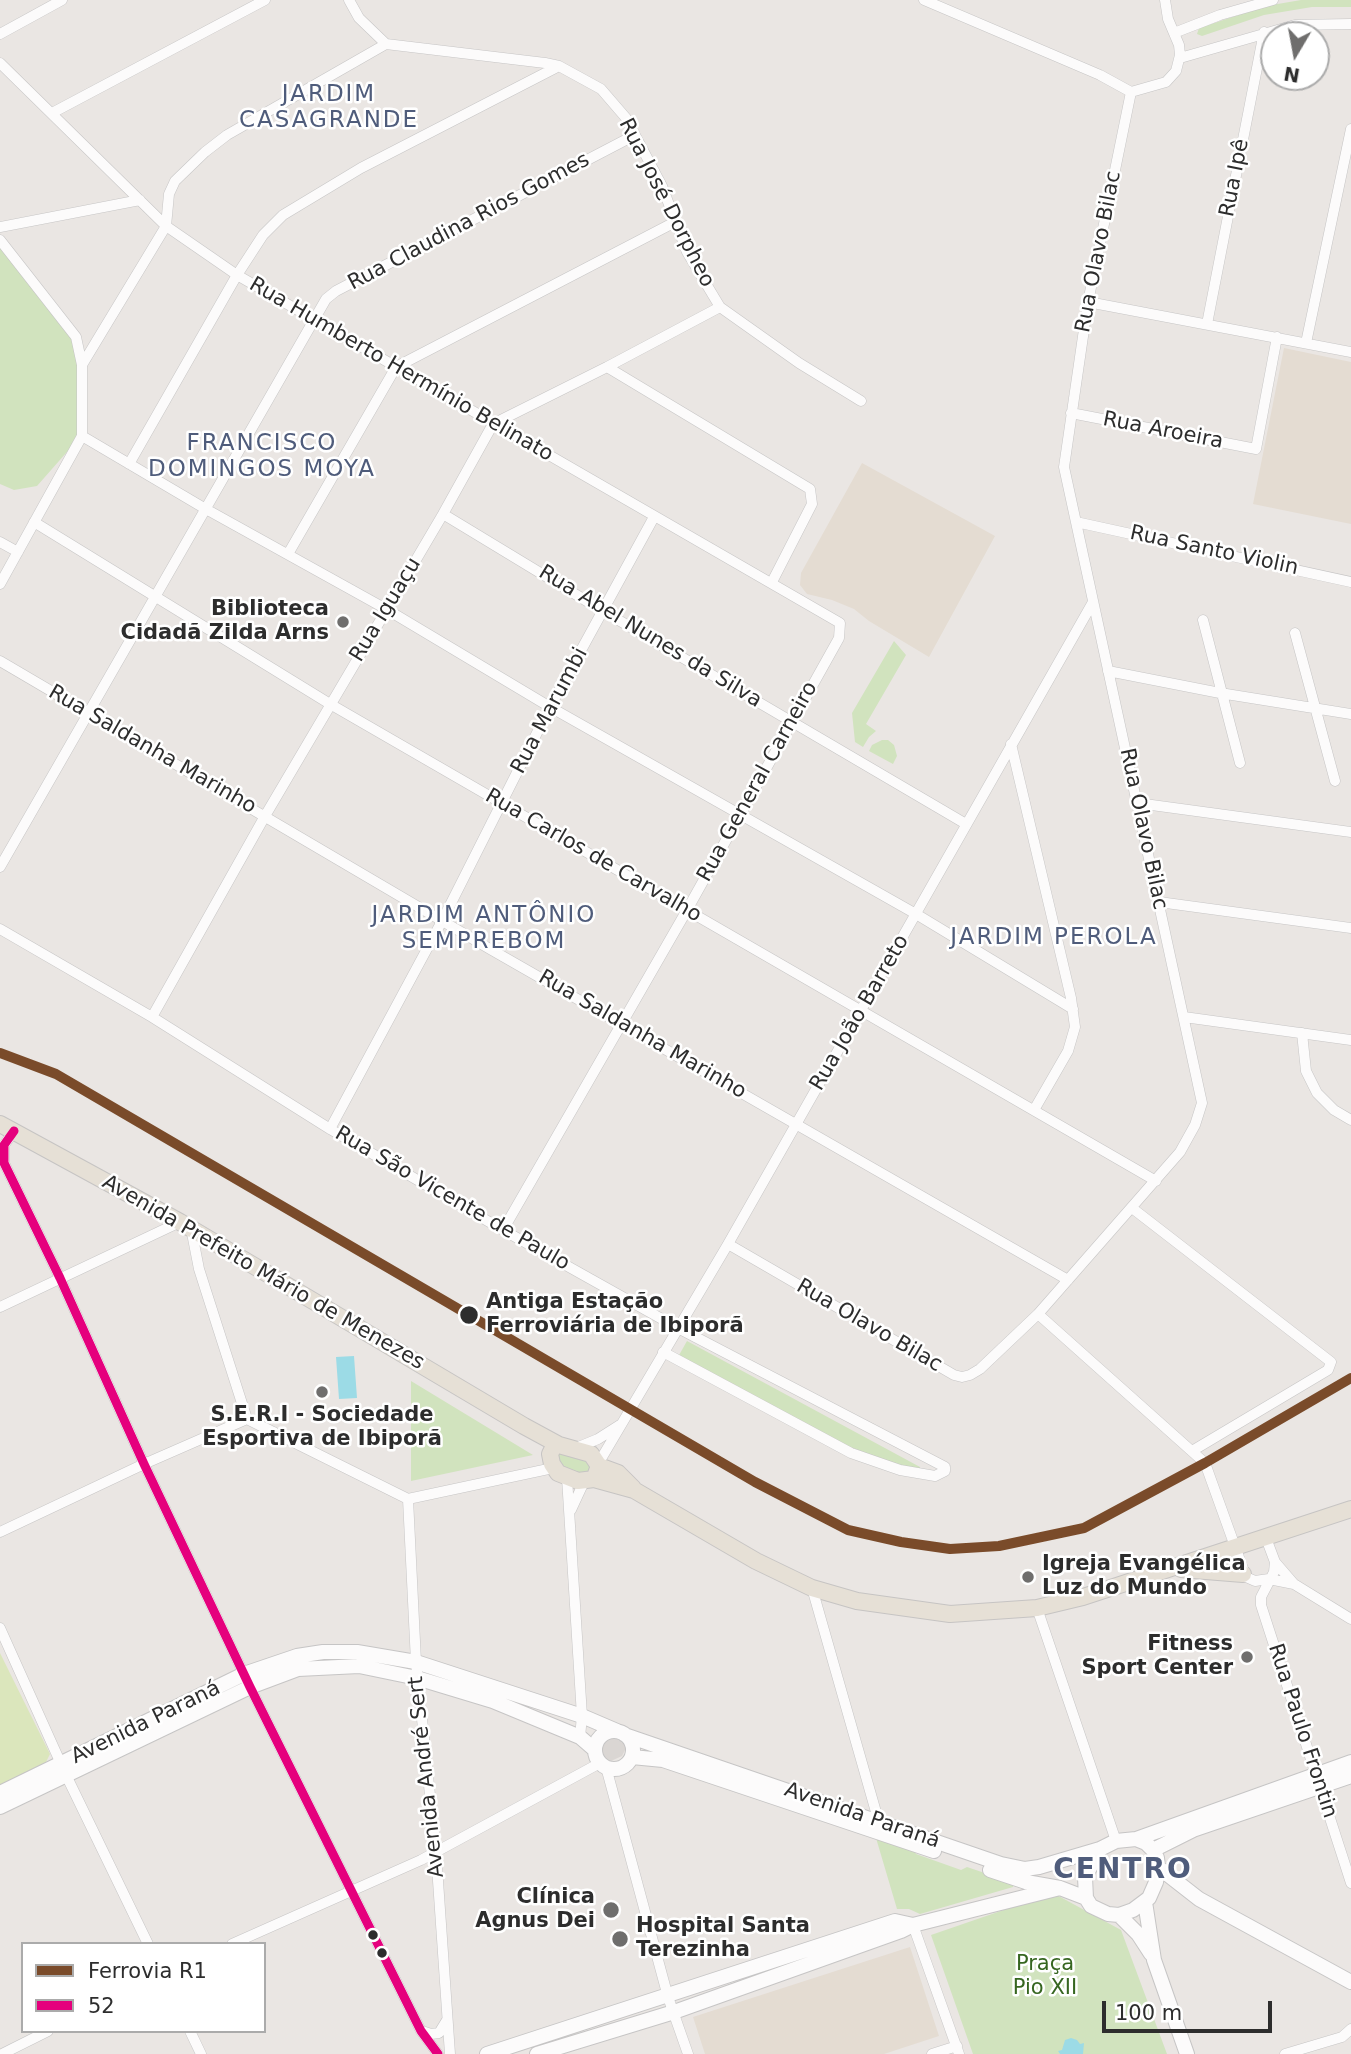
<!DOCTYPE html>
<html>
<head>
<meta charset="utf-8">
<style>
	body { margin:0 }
	#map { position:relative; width:1351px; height:2054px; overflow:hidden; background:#eae6e3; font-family:"DejaVu Sans",sans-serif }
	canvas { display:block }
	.legend { position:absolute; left:21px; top:1942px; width:245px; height:91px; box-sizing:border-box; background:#fff; border:2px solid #ababab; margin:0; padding:9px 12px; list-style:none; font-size:21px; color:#2d2d2d }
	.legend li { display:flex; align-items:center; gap:14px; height:35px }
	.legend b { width:35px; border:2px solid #ababab }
	.north { position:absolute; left:1260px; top:21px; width:70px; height:70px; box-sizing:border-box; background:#fff; border:2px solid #ababab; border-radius:50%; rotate:190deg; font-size:19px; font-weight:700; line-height:28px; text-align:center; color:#2d2d2d }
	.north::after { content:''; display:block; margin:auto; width:24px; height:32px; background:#6f6e6d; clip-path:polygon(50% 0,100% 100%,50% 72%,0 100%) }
	.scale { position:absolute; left:1102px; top:2001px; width:170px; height:32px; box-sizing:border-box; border:4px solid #2d2d2d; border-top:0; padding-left:9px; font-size:21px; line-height:24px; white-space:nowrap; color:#2d2d2d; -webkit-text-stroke:5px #fff; paint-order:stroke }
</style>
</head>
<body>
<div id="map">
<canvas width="1351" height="2054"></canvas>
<ul class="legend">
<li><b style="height:9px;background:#7a4b2a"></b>Ferrovia R1</li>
<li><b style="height:9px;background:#e5007d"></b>52</li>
</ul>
<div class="north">N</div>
<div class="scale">100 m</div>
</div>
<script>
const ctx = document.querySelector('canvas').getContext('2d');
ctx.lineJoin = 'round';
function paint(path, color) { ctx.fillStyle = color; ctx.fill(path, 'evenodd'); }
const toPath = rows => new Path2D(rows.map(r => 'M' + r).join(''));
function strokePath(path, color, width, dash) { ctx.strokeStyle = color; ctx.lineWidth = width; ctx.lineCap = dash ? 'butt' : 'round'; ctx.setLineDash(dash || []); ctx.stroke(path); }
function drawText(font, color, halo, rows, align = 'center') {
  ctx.font = font + ' "DejaVu Sans",sans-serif'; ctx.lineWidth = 5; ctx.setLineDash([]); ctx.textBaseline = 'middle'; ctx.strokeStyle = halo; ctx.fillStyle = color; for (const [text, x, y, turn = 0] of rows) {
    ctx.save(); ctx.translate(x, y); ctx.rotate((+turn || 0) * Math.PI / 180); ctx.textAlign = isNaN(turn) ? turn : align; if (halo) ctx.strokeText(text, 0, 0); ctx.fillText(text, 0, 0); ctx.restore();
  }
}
const education = toPath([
	[1284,348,1351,362,1351,524,1253,504],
	[862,463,995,536,929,657,869,621,854,609,832,600,807,594,800,585,801,573],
	[910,1947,939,2036,884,2054,705,2054,693,2017]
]);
const green = toPath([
	[1301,0,1351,0,1351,7,1312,7,1264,15,1202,36,1197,34,1199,28,1266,6],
	[0,247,75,338,78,348,81,436,37,486,14,490,0,484],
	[894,641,906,655,866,724,876,731,869,737,863,747,855,742,852,713],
	[882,740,888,740,894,745,897,756,893,764,869,751,872,745],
	[687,1341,920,1467,920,1469,903,1467,847,1446,678,1357],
	[411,1381,533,1455,411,1481],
	[561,1452,585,1458,592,1465,588,1474,581,1476,562,1471,557,1455],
	[876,1838,914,1849,916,1854,961,1870,967,1867,1014,1883,1013,1887,920,1914,909,1909,897,1909],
	[1053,1893,1121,1930,1167,2054,973,2054,931,1935]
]);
const pitch = toPath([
	[0,1653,50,1754,44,1766,0,1787]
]);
const plaza = toPath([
	[613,1736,627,1738,628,1744,622,1756,611,1761,602,1757,601,1750,607,1739]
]);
const water = toPath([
	[354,1356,357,1398,339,1399,336,1357],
	[1071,2038,1077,2040,1080,2044,1084,2043,1083,2054,1060,2054,1058,2051,1062,2050,1065,2040]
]);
const street = toPath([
	[349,0,359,18,386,44,545,63,559,66,601,89,626,118,662,186,687,252,720,307,799,363,861,401],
	[924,0,1100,75,1131,92],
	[1174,33,1220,15,1273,0],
	[0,34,62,0],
	[1180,58,1295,25,1351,24],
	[0,63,166,226,237,275,840,623,839,638,687,910,503,1230],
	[1131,92,1166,82,1176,71,1180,55,1179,45,1168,19,1165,0],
	[52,113,265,0],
	[0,227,140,200],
	[0,240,76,337,82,365,82,436,0,584],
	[1088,302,1351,352],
	[1207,324,1264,32],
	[1306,343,1351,129],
	[82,365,166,226,169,194,175,181,205,152,227,135,386,44],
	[607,367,810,489,812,504,772,582],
	[1071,413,1256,449,1277,337],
	[82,436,204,508,386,609,550,707,916,914,1073,1009],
	[129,464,237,275,263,235,283,215,361,168,559,66],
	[443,514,603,611,966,824],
	[34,522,330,704,1156,1181],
	[1076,522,1351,582],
	[0,542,18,552],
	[288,554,396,367,675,222],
	[1203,620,1240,763],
	[1295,633,1335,781],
	[0,661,490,949,1068,1280],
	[1108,671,1220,693,1351,714],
	[1011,744,1071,998,1075,1027,1068,1051,1034,1110],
	[1137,803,1351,832],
	[0,867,326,299,336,291,635,135],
	[1159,902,1351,928],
	[0,929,152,1017,330,1129,503,1230,678,1328,945,1467,945,1471,935,1476,900,1470,851,1453,663,1352],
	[152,1017,265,816,443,514,493,424,607,367,720,307],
	[1184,1017,1351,1040],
	[1302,1033,1306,1071,1317,1093,1334,1110,1351,1120],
	[330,1129,442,921,550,707,654,517],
	[14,1131,4,1145,4,1163,60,1278,144,1464,250,1687,421,2031,438,2054],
	[1132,1208,1331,1362,1328,1370,1192,1451],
	[191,1228,199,1269,247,1419,408,1499,553,1468],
	[728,1244,954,1375,962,1377,970,1375,980,1369,1038,1314,1180,1152,1195,1125,1202,1103,1064,467,1088,302,1131,92],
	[0,1307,180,1222],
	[1038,1314,1205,1463,1246,1577,1255,1581,1269,1579,1294,1584],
	[576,1448,598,1439,620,1425],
	[598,1464,728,1244,1093,602],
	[567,1478,582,1716,580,1737],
	[408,1499,416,1662,436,1852,450,2054],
	[571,1510,584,1482],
	[0,1532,144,1464,247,1419],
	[1266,1538,1275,1562,1294,1584,1351,1619],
	[1275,1562,1274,1572,1261,1597,1261,1605,1351,1883],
	[812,1588,880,1826],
	[1037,1608,1116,1841],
	[0,1628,66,1775,148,1944],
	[606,1767,668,1997,688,2054],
	[913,1925,959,2054],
	[232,1944,421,1860,600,1763],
	[190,2031,201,2054],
	[422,2031,431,2034,439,2033,447,2020],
	[2,2054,48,2031],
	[932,2054,957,2046],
	[1285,2054,1342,2037,1351,2029]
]);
const secondary = toPath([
	'595 1750a19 19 0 1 1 38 0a19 19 0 1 1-38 0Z',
	[625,1735,1001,1864,1025,1869,1039,1867,1100,1849,1116,1841,1136,1839,1146,1843,1153,1850,1157,1858,1158,1867,1156,1882,1149,1898,1133,1910,1119,1915,1108,1914,1091,1906,1086,1898,1085,1877,1100,1849],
	[632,1757,663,1760,934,1851],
	[0,1793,244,1674,297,1656,323,1652,357,1652,416,1662,582,1716,617,1731],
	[0,1807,250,1687,298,1669,359,1666,417,1678,493,1701,580,1737,595,1750],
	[1136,1839,1351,1762],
	[1153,1850,1193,1830,1351,1776],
	[1158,1867,1199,1899,1351,1982],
	[990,1870,1026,1882,1060,1888,1086,1898],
	[1145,1902,1154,1960,1187,2054],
	[1119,1915,1138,1934,1151,1954],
	[487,2054,895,1921,913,1925],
	[537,2054,674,2012,901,1931,913,1925,1060,1888]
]);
const primary = toPath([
	[0,1124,180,1222,524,1426,559,1445],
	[559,1445,591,1454,599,1466,594,1479,578,1481,558,1473,552,1464,550,1454,554,1446,559,1445],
	[599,1466,618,1473,633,1488],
	[594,1479,634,1490,756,1561,812,1588,857,1601,950,1614,1037,1608,1083,1597,1351,1509],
	[1181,1569,1243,1574]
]);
const bus1 = toPath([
	[14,1131,4,1145,4,1163,60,1278,144,1464,250,1687,421,2031,438,2054]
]);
const rail1 = toPath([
	[0,1053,56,1074,755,1482,848,1530,901,1542,950,1549,999,1546,1084,1528,1205,1463,1351,1378]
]);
const markers = [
	[343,622,7,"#6f6e6d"],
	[469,1315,10,"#2d2d2d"],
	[322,1392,7,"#6f6e6d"],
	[1028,1577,7,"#6f6e6d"],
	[1247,1657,7,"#6f6e6d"],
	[611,1910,9,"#6f6e6d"],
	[373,1935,6,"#2d2d2d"],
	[620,1939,9,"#6f6e6d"],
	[382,1953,6,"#2d2d2d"]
];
const streetNames = [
	["Rua Ipê",1235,178,-79],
	["Rua José Dorpheo",666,203,63],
	["Rua Claudina Rios Gomes",469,222,-28],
	["Rua Olavo Bilac",1099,252,-79],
	["Rua Humberto Hermínio Belinato",401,370,30],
	["Rua Aroeira",1163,431,11],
	["Rua Santo Violin",1214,551,12],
	["Rua Iguaçu",386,610,-59],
	["Rua Abel Nunes da Silva",650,637,31],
	["Rua Marumbi",550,711,-62],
	["Rua Saldanha Marinho",152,750,30],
	["Rua General Carneiro",758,782,-61],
	["Rua Olavo Bilac",1143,829,78],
	["Rua Carlos de Carvalho",593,856,30],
	["Rua João Barreto",860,1013,-60],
	["Rua Saldanha Marinho",642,1035,30],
	["Rua São Vicente de Paulo",452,1199,30],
	["Avenida Prefeito Mário de Menezes",263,1273,30],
	["Rua Olavo Bilac",869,1326,30],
	["Avenida Paraná",146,1723,-26],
	["Rua Paulo Frontin",1302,1731,72],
	["Avenida André Sert",427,1777,-96],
	["Avenida Paraná",862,1816,19]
];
const poiNames = [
	["Biblioteca",329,610],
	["Cidadã Zilda Arns",329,634],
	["S.E.R.I - Sociedade",322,1416,"center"],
	["Esportiva de Ibiporã",322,1440,"center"],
	["Igreja Evangélica",1042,1565,"left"],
	["Luz do Mundo",1042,1589,"left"],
	["Fitness",1233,1645],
	["Sport Center",1233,1669],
	["Clínica",595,1898],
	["Agnus Dei",595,1922],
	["Hospital Santa",636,1927,"left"],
	["Terezinha",636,1951,"left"]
];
const stopNames = [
	["Antiga Estação",486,1303],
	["Ferroviária de Ibiporã",486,1327]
];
const parkNames = [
	["Praça",1045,1965],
	["Pio XII",1045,1989]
];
const neighbourhoodNames = [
	["JARDIM",329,95],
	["CASAGRANDE",329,121],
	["FRANCISCO",262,444],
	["DOMINGOS MOYA",262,470],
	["JARDIM ANTÔNIO",484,916],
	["SEMPREBOM",484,942],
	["JARDIM PEROLA",1054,938]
];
const districtNames = [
	["CENTRO",1123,1871]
];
paint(education, '#e4dcd2');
paint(green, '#d1e3be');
paint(pitch, '#dbe6bc');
paint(plaza, '#dad6d3');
paint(water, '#9cdbe6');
strokePath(street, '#c6c5c5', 11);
strokePath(secondary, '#c6c5c5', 16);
strokePath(primary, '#c6c4c3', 18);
strokePath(street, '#fcfbfb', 10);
strokePath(secondary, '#fcfbfb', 14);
strokePath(primary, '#e6e0d6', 16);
strokePath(bus1, '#e5007d', 9);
strokePath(rail1, '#7a4b2a', 10);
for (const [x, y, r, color] of markers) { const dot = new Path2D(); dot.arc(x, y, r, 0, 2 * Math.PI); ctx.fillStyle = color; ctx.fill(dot); strokePath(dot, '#fff', 2.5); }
drawText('21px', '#2d2d2d', '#fff', streetNames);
drawText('bold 21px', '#2d2d2d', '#fff', poiNames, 'right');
drawText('bold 21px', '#2d2d2d', '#fff', stopNames, 'left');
drawText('21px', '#366620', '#fff', parkNames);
ctx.letterSpacing = '2px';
drawText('23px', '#4f5c7b', '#fff', neighbourhoodNames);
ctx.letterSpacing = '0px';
ctx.letterSpacing = '2px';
drawText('bold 28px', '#4f5c7b', '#fff', districtNames);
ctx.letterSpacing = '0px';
</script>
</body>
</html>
